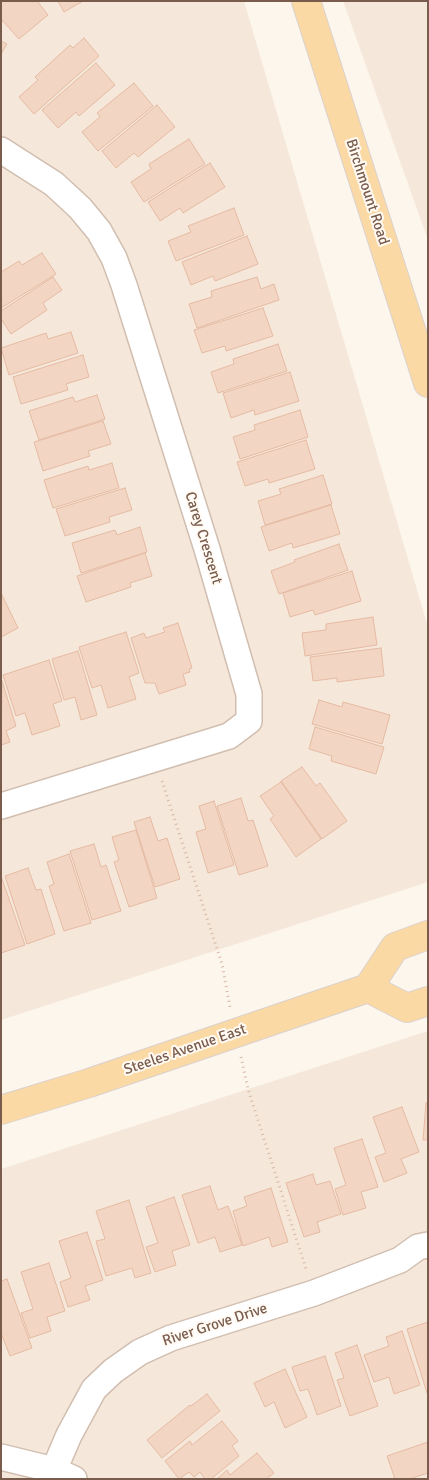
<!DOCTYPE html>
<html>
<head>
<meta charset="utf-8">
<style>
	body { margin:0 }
	#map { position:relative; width:429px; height:1480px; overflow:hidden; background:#fdf6ec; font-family:Signika,sans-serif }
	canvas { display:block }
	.frame { position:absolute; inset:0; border:2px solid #7a5c4d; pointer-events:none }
</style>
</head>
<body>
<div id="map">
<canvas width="429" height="1480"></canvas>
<div class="frame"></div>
</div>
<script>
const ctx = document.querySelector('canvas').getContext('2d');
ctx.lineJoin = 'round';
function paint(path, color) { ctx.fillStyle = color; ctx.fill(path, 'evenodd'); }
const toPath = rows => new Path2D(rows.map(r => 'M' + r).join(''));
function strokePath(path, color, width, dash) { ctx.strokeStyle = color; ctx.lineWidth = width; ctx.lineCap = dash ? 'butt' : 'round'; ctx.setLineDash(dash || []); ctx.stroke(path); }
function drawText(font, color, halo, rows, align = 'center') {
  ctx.font = font + ' Signika,sans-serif'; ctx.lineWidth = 4; ctx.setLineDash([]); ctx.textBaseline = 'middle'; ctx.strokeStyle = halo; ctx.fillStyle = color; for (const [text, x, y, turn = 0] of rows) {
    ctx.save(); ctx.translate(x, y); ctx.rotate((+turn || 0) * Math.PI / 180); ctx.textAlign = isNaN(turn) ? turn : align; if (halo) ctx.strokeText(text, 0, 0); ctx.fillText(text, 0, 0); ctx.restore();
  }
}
const residential = toPath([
	[1,1,244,1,428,627,428,882,1,1020],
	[343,1,428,1,428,240],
	[428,1031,428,1479,1,1479,1,1169]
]);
const building = toPath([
	[1,1,37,1,48,15,19,39,1,19,1,1],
	[58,1,83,1,64,12,58,1],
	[84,38,99,56,34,114,19,97,38,80,35,77,70,45,73,48,84,38],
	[1,41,7,44,1,54,1,41],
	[96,63,115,85,79,116,76,112,58,128,42,110,96,63],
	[134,83,153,106,98,151,82,132,100,117,97,113,134,83],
	[157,105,175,127,138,157,134,153,116,168,102,151,157,105],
	[189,139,205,164,144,202,131,182,151,169,149,164,189,139],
	[210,163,225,187,183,213,180,208,160,221,148,202,210,163],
	[234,208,244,235,176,261,168,241,191,232,188,226,234,208],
	[247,236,258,264,215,281,213,276,191,285,182,262,247,236],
	[42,253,56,274,1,308,1,272,19,261,22,265,42,253],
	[53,277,62,290,43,303,47,310,11,334,1,319,1,311,53,277],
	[257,277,261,289,274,284,279,300,197,328,189,304,212,297,211,291,257,277],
	[263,308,273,336,226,351,225,346,202,353,194,330,263,308],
	[71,332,78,353,9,375,1,348,46,333,48,339,71,332],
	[278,344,287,371,218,393,211,372,234,364,233,359,278,344],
	[83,355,89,377,66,384,68,390,21,404,13,377,83,355],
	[290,372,299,401,255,415,254,410,231,418,223,393,290,372],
	[97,395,105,419,39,440,29,411,73,397,75,402,97,395],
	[300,410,308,437,240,459,233,437,255,430,254,425,300,410],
	[103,421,111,444,88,451,90,456,43,471,34,442,103,421],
	[306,440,315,469,269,483,268,479,245,486,237,462,306,440],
	[112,463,119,488,53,508,44,480,88,466,89,470,112,463],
	[323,475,332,504,265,525,258,501,281,494,279,489,323,475],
	[125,488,132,510,109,517,110,522,65,536,56,509,125,488],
	[331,505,340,534,293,548,292,543,269,551,261,527,331,505],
	[140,527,147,552,81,573,72,543,115,530,117,535,140,527],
	[339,544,348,570,279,594,271,571,295,562,294,560,339,544],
	[145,553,152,576,130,583,131,587,86,602,77,576,145,553],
	[352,571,361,601,315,615,313,610,290,617,283,593,352,571],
	[2,595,18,628,1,637,1,596,2,595],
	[373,617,377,645,305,656,302,633,326,630,326,624,373,617],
	[178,623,192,668,189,669,190,672,183,674,186,685,159,694,155,683,145,683,131,638,144,633,146,638,165,632,163,628,178,623],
	[126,632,139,673,129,677,136,699,108,708,101,685,92,688,79,647,126,632],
	[381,648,384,676,337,682,337,678,313,681,310,657,381,648],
	[78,651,97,715,81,720,75,697,64,700,52,659,78,651],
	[49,660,62,701,53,704,60,726,32,735,25,713,16,716,3,675,49,660],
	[2,681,16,726,6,731,10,742,1,745,2,681],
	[319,700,342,707,343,702,390,715,382,744,312,724,319,700],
	[315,727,384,747,376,774,331,761,332,756,309,749,315,727],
	[302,767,316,786,320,783,347,821,322,839,281,781,302,767],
	[281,782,321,839,296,857,270,819,274,816,260,796,281,782],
	[241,798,248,821,253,820,268,866,239,875,217,806,241,798],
	[214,801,234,865,208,873,196,832,206,829,199,806,214,801],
	[150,817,158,841,167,838,180,879,155,887,134,822,150,817],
	[136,830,157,898,129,907,114,862,119,860,112,837,136,830],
	[94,844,101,867,106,865,121,911,92,920,70,851,94,844],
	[69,854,91,923,64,931,49,886,54,884,47,862,69,854],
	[28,868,36,890,41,889,55,934,27,944,5,876,28,868],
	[1,876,25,945,1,953,1,876],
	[426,1103,428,1103,428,1140,423,1140,426,1103],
	[402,1107,419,1152,401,1159,407,1173,384,1182,375,1157,386,1153,373,1117,402,1107],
	[362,1139,378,1187,361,1192,366,1208,343,1215,335,1189,346,1185,334,1148,362,1139],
	[313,1174,316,1185,330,1181,341,1214,317,1222,320,1232,304,1237,286,1183,313,1174],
	[210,1186,218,1210,228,1206,242,1245,220,1252,215,1237,198,1243,182,1195,210,1186],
	[271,1188,288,1242,272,1247,269,1237,243,1246,233,1211,247,1206,244,1197,271,1188],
	[174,1197,190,1245,172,1251,176,1265,155,1272,146,1247,158,1243,146,1207,174,1197],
	[129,1200,151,1273,135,1278,132,1268,106,1276,96,1241,105,1239,96,1211,129,1200],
	[87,1232,103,1280,85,1286,90,1300,68,1307,60,1282,71,1278,59,1241,87,1232],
	[49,1263,65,1311,47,1317,51,1331,30,1338,21,1313,33,1309,21,1272,49,1263],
	[7,1279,32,1348,10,1356,1,1333,1,1281,7,1279],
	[428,1322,428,1392,427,1393,407,1329,428,1322],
	[402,1331,420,1385,394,1394,389,1377,374,1382,364,1355,389,1346,386,1337,402,1331],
	[357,1345,378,1406,350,1416,337,1380,344,1378,335,1353,357,1345],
	[325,1356,341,1406,317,1415,308,1389,300,1391,292,1367,325,1356],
	[285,1369,307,1417,285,1428,274,1402,265,1407,254,1383,285,1369],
	[207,1394,220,1411,162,1458,147,1440,190,1405,191,1406,207,1394],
	[222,1421,238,1441,232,1446,239,1456,211,1479,205,1479,200,1472,194,1477,189,1472,179,1479,165,1461,190,1441,192,1445,222,1421],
	[428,1442,428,1473,409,1479,395,1479,387,1456,428,1442],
	[257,1453,274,1473,266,1479,217,1479,227,1470,230,1475,257,1453]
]);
const path = toPath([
	[162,781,222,964,230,1007],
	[241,1057,248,1089,306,1269]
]);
const minor = toPath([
	[1,150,54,184,80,208,99,231,114,258,124,285,207,549,249,694,249,721,229,736,1,806],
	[1,1457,54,1470,74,1479],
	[54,1470,69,1435,94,1389,113,1371,140,1352,171,1338,314,1293,400,1260,418,1247,428,1245]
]);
const major = toPath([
	[306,1,428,383],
	[368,988,407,1008,428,1001],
	[1,1110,89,1083,368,988,395,947,428,935]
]);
const streetNames = [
	["Birchmount Road",367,192,72],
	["Carey Crescent",203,538,73],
	["Steeles Avenue East",185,1050,-19],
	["River Grove Drive",215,1325,-18]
];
paint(residential, '#f5e8da');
paint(building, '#f3d5c3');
strokePath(building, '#e6bba3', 1);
strokePath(minor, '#d1beb0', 28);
strokePath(major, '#dad1cd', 30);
strokePath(path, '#d9b8a5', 3, [1, 4]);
strokePath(minor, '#fff', 25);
strokePath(major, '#fbd9a5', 28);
drawText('15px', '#7a5c4d', '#fffaf3', streetNames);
</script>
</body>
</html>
